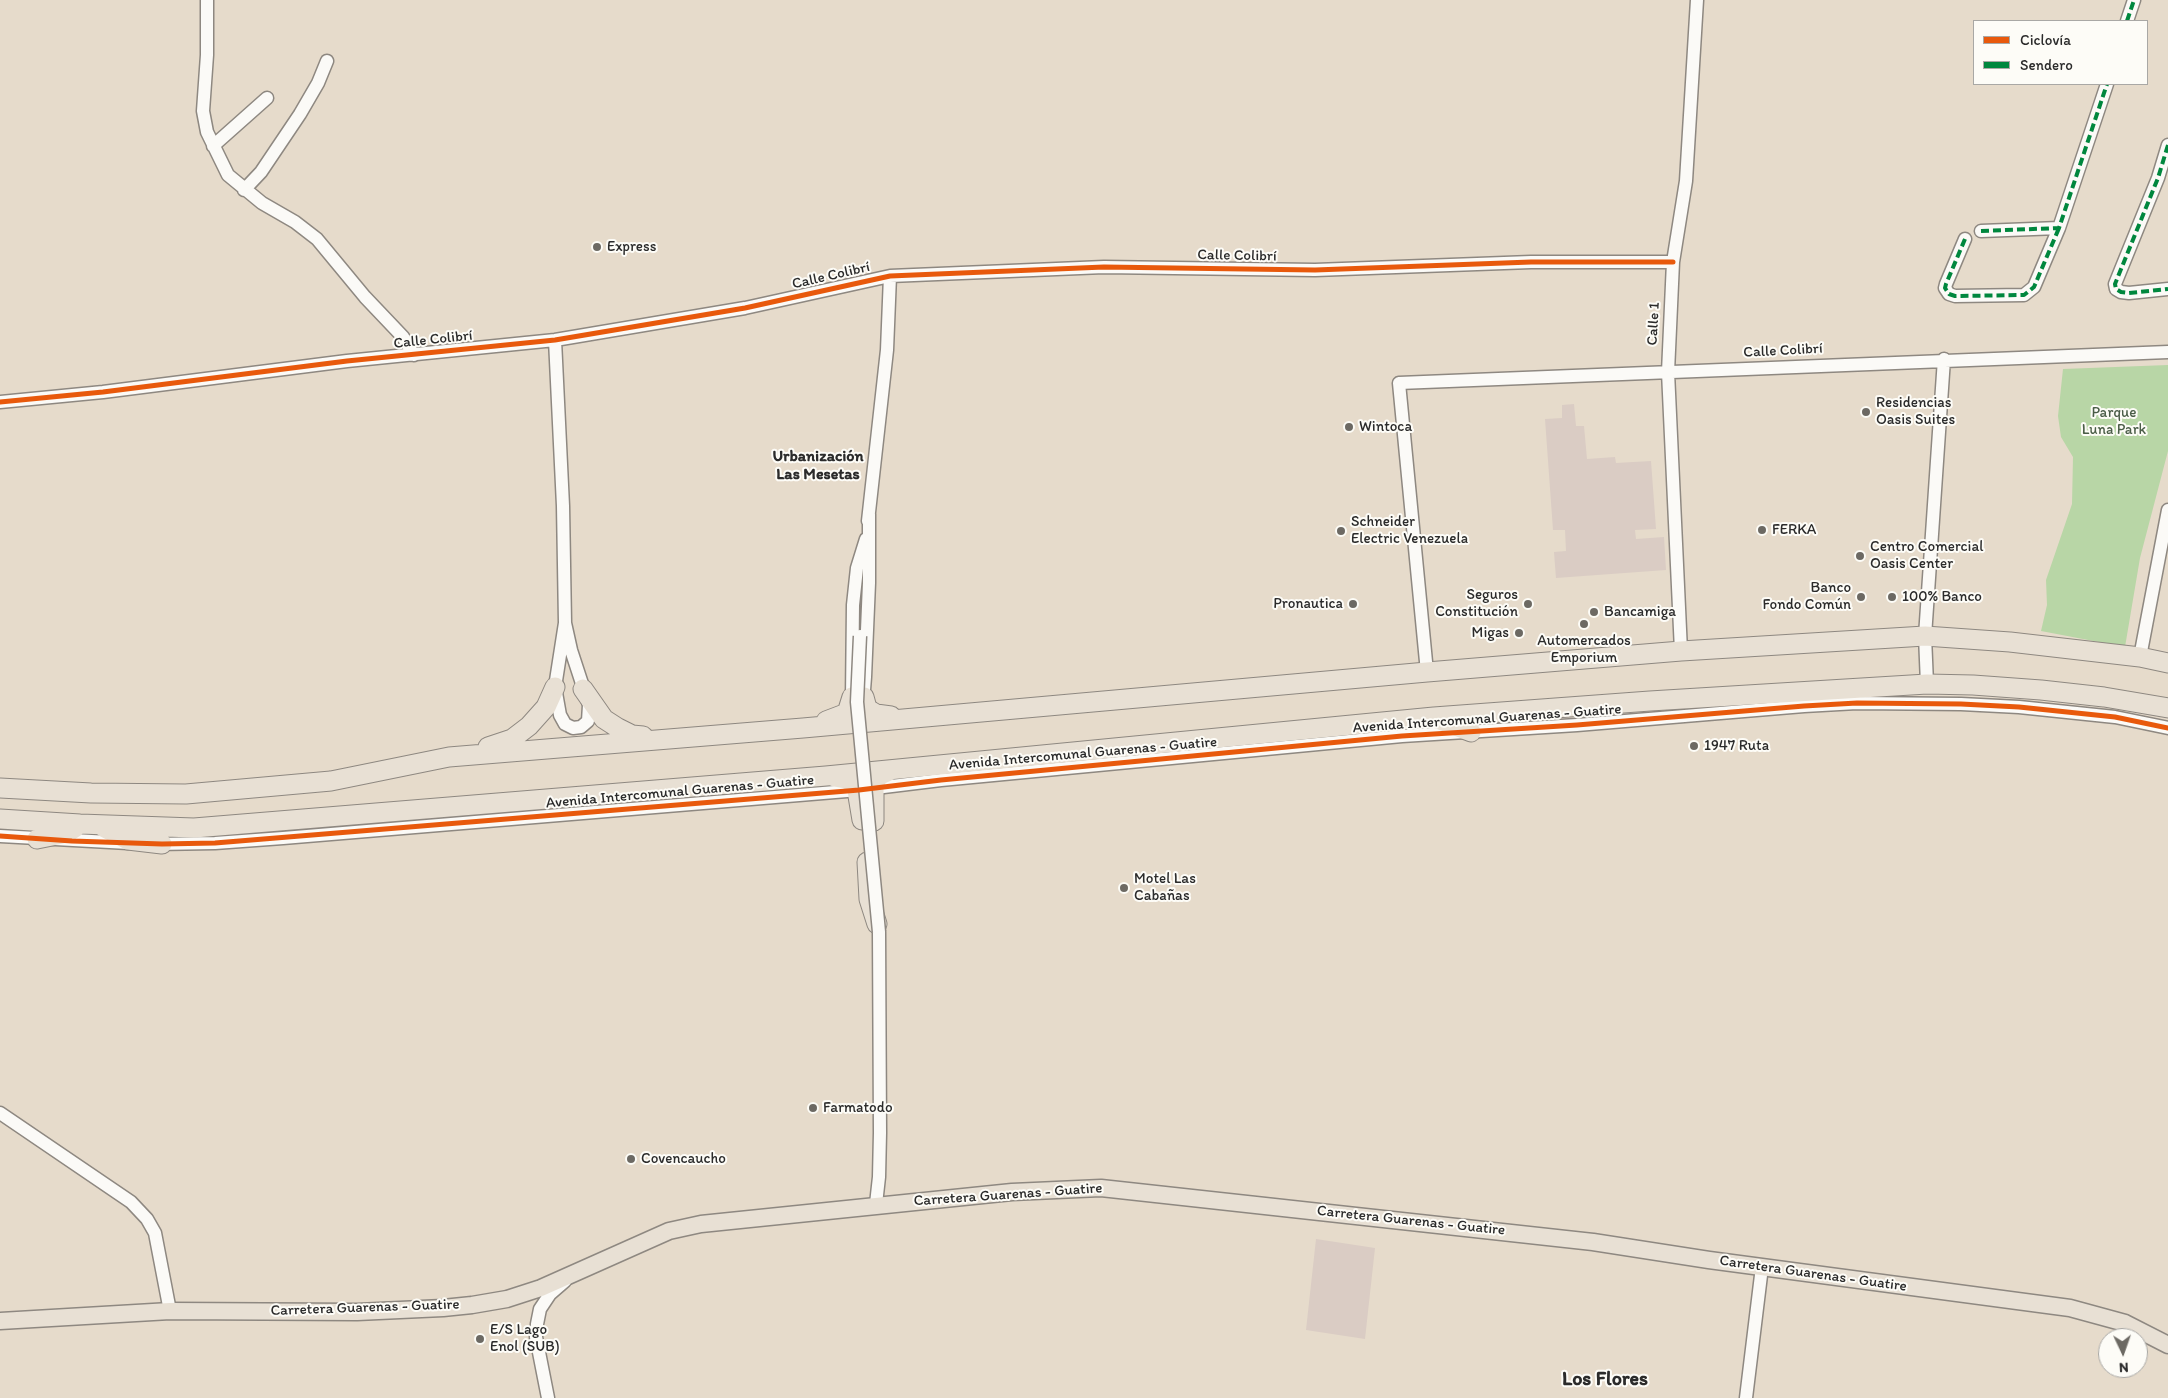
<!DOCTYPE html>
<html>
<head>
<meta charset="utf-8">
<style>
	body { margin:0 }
	#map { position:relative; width:2168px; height:1398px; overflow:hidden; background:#e6dbcb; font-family:Itim,sans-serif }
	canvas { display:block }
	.legend { position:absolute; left:1973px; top:20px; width:175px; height:65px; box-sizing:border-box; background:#fdfcf7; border:1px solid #a9a8a5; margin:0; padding:6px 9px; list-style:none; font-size:15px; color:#2b2b2b }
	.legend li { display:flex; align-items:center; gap:10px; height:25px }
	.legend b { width:25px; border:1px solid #a9a8a5 }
	.north { position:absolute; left:2098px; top:1328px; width:50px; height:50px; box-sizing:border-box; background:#fdfcf7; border:1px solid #a9a8a5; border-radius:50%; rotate:177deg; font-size:14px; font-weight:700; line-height:20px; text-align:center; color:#2b2b2b }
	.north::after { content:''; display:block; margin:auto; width:18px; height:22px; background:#6c6963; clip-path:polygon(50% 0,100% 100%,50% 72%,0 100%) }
</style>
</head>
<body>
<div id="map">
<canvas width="2168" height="1398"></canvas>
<ul class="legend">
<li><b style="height:6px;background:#e8590c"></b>Ciclovía</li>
<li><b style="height:6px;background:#00873e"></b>Sendero</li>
</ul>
<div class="north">N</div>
</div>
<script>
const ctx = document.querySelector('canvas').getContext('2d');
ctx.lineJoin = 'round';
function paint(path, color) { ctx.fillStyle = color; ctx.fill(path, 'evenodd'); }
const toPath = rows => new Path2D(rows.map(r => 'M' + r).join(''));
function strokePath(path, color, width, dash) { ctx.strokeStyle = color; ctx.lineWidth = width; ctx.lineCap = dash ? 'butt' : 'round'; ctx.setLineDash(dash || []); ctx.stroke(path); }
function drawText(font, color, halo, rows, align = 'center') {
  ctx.font = font + ' Itim,sans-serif'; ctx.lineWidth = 4; ctx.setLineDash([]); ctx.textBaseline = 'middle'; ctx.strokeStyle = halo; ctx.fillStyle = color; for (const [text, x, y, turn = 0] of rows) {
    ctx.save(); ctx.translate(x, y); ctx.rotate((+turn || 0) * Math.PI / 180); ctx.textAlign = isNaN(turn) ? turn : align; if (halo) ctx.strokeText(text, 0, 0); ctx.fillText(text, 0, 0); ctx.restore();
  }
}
const industrial = toPath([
	[1574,404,1576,426,1584,426,1587,459,1615,457,1616,463,1651,461,1656,529,1635,530,1636,539,1664,537,1666,570,1556,578,1554,552,1566,551,1565,530,1553,530,1545,419,1562,418,1562,405],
	[1316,1239,1375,1248,1365,1339,1306,1330]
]);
const green = toPath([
	[2168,365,2168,451,2140,558,2125,647,2041,631,2047,605,2046,580,2072,504,2073,457,2061,437,2058,416,2063,369]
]);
const minor = toPath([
	[207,0,207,55,203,111,207,132,228,175,262,203,295,222,317,239,365,297,403,337,414,355],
	[2127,21,2134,0],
	[2168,145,2158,178,2115,284,2116,289,2121,292,2129,293,2168,289],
	[213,146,267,98],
	[244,190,261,172,300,114,318,83,327,61],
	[1981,231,2059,228,2107,84],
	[1965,239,1946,284,1945,288,1949,294,1955,296,2024,295,2034,287,2059,228],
	[555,340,563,506,565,623,555,687,560,715,565,724,573,728,581,727,588,721,589,705,571,650,565,623],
	[0,402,103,392,347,361,555,340,745,308,890,276,1104,267,1315,270,1531,262,1673,262],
	[868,521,887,350,890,276],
	[866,539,857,568,853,605,852,697,853,705,859,708,863,703,865,677,869,583,869,514],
	[1681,651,1668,372,1673,262,1686,181,1697,0],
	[2140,657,2168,510],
	[1427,672,1399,383,2168,352],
	[1927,684,1925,636,1944,359],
	[0,836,128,843],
	[156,844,215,843,283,838,859,790,941,780,1402,736,1577,725,1804,706,1857,703,1961,704,2019,707,2115,717,2168,728],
	[0,1113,131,1202,147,1219,155,1233,170,1311],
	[876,1204,879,1177,880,1133,879,932],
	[548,1398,536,1337,537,1324,540,1309,550,1294,565,1281],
	[1746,1398,1762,1267]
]);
const major = toPath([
	[0,1321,170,1311,357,1312,443,1308,472,1305,507,1299,541,1288,669,1231,701,1224,1012,1192,1101,1188,1593,1242,1709,1260,2070,1308,2125,1323,2168,1345]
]);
const highway = toPath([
	[583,689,604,719,618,728,632,735,643,736],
	[864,697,867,708,871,711,876,714,891,716],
	[1437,719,1471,732],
	[826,721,847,713,852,697],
	[488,747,512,739,529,726,546,707,555,687],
	[834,777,846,779,856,784,862,820],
	[0,788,91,793,186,794,331,781,449,757,803,728,1427,672,1681,651,1925,636,2010,642,2140,657,2168,663],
	[0,819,80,824,194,828,826,776,1434,717,1650,701,1927,684,1973,685,2041,690,2104,697,2168,708],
	[874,821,874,787,878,776,891,770],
	[103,827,128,840,162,844],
	[37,839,67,833,76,827],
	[867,862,869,899,877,924]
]);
const minorBridge = toPath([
	[860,636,857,702,879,932]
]);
const quiet = toPath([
	[2127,21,2134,0],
	[2168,145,2158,178,2115,284,2116,289,2121,292,2129,293,2168,289],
	[1981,231,2059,228,2107,84],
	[1965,239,1946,284,1945,288,1949,294,1955,296,2024,295,2034,287,2059,228]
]);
const cycleway = toPath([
	[0,402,103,392,347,361,555,340,745,308,890,276,1104,267,1315,270,1531,262,1673,262],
	[0,836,72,841,162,844,215,843,859,790,941,780,1402,736,1577,725,1804,706,1857,703,1961,704,2019,707,2115,717,2168,728]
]);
const markers = [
	[597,247,5,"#6c6963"],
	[1866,412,5,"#6c6963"],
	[1349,427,5,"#6c6963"],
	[1762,530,5,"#6c6963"],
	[1341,531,5,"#6c6963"],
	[1860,556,5,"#6c6963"],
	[1861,597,5,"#6c6963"],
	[1892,597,5,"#6c6963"],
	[1353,604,5,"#6c6963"],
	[1528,604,5,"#6c6963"],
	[1594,612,5,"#6c6963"],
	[1584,624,5,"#6c6963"],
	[1519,633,5,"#6c6963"],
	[1694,746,5,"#6c6963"],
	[1124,888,5,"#6c6963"],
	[813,1108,5,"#6c6963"],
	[631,1159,5,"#6c6963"],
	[480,1339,5,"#6c6963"]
];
const poiNames = [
	["Express",607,247],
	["Residencias",1876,403],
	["Oasis Suites",1876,420],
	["Wintoca",1359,427],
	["Schneider",1351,522],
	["Electric Venezuela",1351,539],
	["FERKA",1772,530],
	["Centro Comercial",1870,547],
	["Oasis Center",1870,564],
	["Banco",1851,588,"right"],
	["Fondo Común",1851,605,"right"],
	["Seguros",1518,595,"right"],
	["Constitución",1518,612,"right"],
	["100% Banco",1902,597],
	["Pronautica",1343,604,"right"],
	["Bancamiga",1604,612],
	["Migas",1509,633,"right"],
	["Automercados",1584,641,"center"],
	["Emporium",1584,658,"center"],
	["1947 Ruta",1704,746],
	["Motel Las",1134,879],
	["Cabañas",1134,896],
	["Farmatodo",823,1108],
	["Covencaucho",641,1159],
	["E/S Lago",490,1330],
	["Enol (SUB)",490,1347]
];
const streetNames = [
	["Calle Colibrí",1237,256,1],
	["Calle Colibrí",831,276,-13],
	["Calle 1",1654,324,-87],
	["Calle Colibrí",433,340,-6],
	["Calle Colibrí",1783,351,-3],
	["Avenida Intercomunal Guarenas - Guatire",1487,719,-4],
	["Avenida Intercomunal Guarenas - Guatire",1083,754,-5],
	["Avenida Intercomunal Guarenas - Guatire",680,792,-5],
	["Carretera Guarenas - Guatire",1008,1195,-4],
	["Carretera Guarenas - Guatire",1411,1221,6],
	["Carretera Guarenas - Guatire",1813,1274,8],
	["Carretera Guarenas - Guatire",365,1308,-2]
];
const parkNames = [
	["Parque",2114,413],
	["Luna Park",2114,430]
];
const neighbourhoodNames = [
	["Urbanización",818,457],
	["Las Mesetas",818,475]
];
const districtNames = [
	["Los Flores",1605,1380]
];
paint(industrial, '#daccc4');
paint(green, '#b8d6a6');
strokePath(minor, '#8e8881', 15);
strokePath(major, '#8e8881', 19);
strokePath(highway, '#8e8881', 21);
strokePath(minor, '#fbfaf7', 12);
strokePath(major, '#e8e0d4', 16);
strokePath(highway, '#e8e0d4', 19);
strokePath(minorBridge, '#8e8881', 15, []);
strokePath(minorBridge, '#fbfaf7', 12);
strokePath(quiet, '#00873e', 4, [8, 4]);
strokePath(cycleway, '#e8590c', 5);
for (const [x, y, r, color] of markers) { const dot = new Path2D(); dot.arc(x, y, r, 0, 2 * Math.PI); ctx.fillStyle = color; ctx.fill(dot); strokePath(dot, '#fdfcf7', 2); }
drawText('15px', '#2b2b2b', '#fdfcf7', poiNames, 'left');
drawText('15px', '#2b2b2b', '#fdfcf7', streetNames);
drawText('15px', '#4a5d47', '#fdfcf7', parkNames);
drawText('bold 16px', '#2b2b2b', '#fdfcf7', neighbourhoodNames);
drawText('bold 20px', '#2b2b2b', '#fdfcf7', districtNames);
</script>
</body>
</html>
